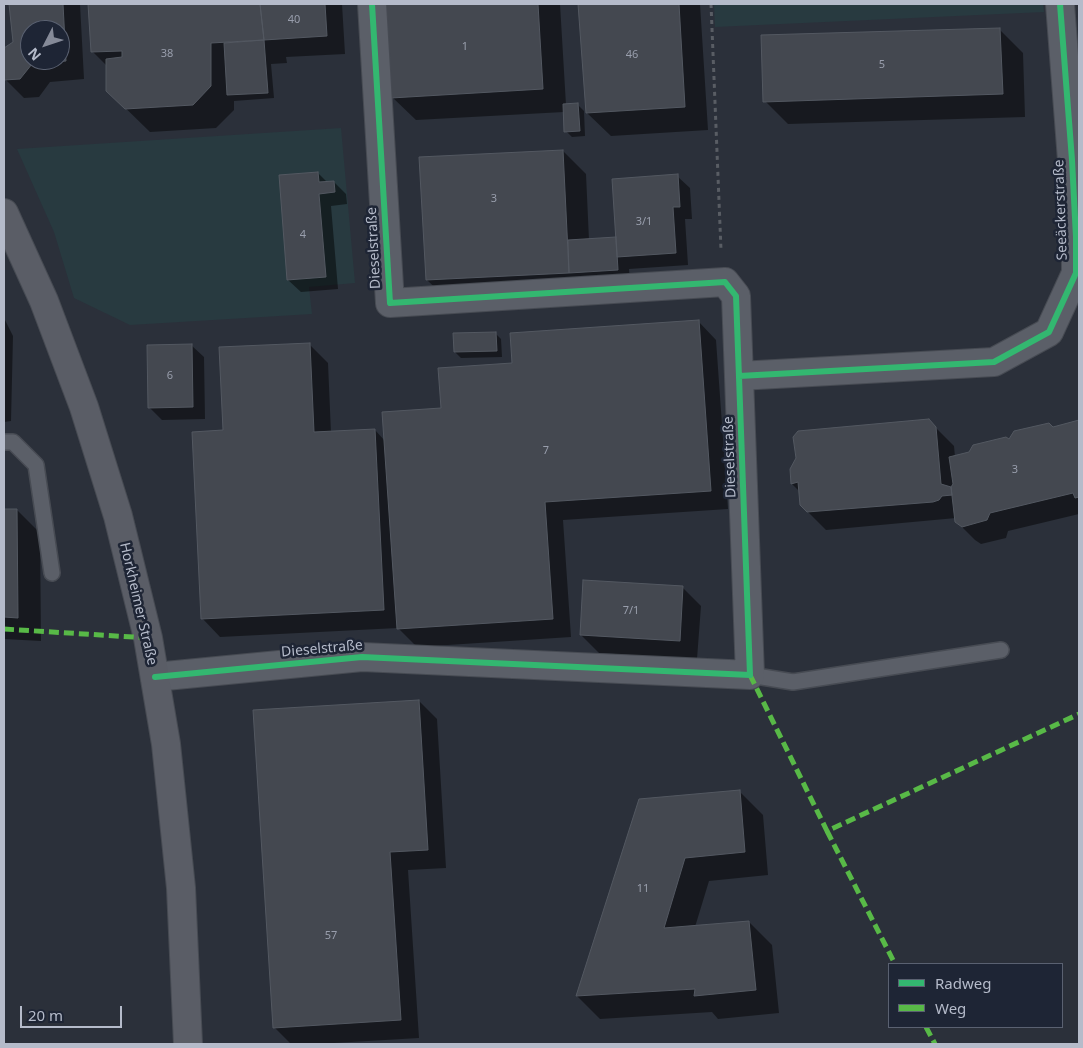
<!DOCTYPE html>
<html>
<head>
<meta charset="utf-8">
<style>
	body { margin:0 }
	#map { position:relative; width:1083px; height:1048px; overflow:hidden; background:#2b303a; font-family:"Noto Sans",sans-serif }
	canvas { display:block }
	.frame { position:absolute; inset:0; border:5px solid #b5bbca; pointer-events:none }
	.legend { position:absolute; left:888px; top:963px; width:175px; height:65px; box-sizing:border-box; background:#1e2535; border:1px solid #5a6171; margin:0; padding:6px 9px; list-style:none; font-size:15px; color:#b5bbca }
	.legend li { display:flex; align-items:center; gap:10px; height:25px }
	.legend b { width:25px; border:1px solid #5a6171 }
	.north { position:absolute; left:20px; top:20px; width:50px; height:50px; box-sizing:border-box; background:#1e2535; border:1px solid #5a6171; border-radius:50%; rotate:229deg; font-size:14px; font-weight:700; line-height:20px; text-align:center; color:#b5bbca }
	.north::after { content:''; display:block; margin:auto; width:18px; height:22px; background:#858a98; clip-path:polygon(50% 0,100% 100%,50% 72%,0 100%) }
	.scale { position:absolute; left:20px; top:1006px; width:102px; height:22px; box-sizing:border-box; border:2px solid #b5bbca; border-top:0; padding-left:6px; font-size:15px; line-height:18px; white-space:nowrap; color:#b5bbca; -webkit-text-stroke:4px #1e2535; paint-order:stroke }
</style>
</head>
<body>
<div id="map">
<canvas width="1083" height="1048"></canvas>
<div class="frame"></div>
<ul class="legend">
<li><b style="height:6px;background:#33b770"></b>Radweg</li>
<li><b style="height:6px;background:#58b947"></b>Weg</li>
</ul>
<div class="north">N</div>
<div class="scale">20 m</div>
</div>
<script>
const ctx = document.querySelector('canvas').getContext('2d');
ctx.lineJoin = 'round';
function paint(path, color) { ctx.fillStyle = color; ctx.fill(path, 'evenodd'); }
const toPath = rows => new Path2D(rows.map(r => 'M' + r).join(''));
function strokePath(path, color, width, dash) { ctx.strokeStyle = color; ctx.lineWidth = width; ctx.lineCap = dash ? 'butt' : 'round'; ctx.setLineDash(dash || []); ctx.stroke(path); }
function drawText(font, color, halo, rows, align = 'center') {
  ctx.font = font + ' "Noto Sans",sans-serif'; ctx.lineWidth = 5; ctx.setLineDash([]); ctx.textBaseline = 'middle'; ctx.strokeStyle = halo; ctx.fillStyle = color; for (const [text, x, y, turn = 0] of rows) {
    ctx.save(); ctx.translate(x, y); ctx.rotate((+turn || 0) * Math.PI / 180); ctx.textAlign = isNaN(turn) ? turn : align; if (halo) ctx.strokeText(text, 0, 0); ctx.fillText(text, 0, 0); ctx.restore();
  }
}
const green = toPath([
	[714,4,1043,4,1044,12,715,27],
	[341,128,355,283,309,287,312,314,130,325,74,298,54,232,17,149]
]);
const shadow = toPath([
	[10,4,80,4,84,79,50,82,39,97,24,98,4,78,4,50,14,42],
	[30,30,60,30,60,60,30,60],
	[89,4,342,4,345,54,286,57,287,63,271,64,274,98,234,101,234,110,216,128,150,132,108,91,108,67,92,51],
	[387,4,560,4,566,105,578,105,584,111,585,136,572,137,566,131,564,112,416,120,392,97],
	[580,4,700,4,708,130,611,136,587,113],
	[1000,30,1023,53,1025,117,788,124,765,101],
	[563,151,586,174,589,240,617,238,677,176,690,188,692,219,685,219,688,265,629,269,630,282,451,303,427,280],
	[318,173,327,182,334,182,346,194,347,204,331,206,338,289,301,292,288,280],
	[4,318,13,336,11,421,4,422],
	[698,321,716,340,728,509,563,520,571,637,417,647,398,628,220,637,202,618,224,431,310,345,328,363,331,433,375,430,385,441,442,409,513,364],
	[495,333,501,339,502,357,461,358,455,352],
	[191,345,204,357,205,419,162,420,149,407],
	[929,421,954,446,955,457,1079,421,1079,514,1008,531,1006,538,981,544,975,540,956,521,956,518,826,530,801,505,800,492,792,484,791,470],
	[4,510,17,510,40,533,41,641,4,639],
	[682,587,701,606,697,659,599,653,581,635],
	[419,701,437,719,446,868,408,870,419,1038,317,1044,291,1044,274,1027],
	[739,791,763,815,768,875,709,881,695,927,749,922,772,945,779,1013,718,1019,712,1012,600,1019,577,996,640,800]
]);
const building = toPath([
	[9,4,63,4,66,61,32,64,20,79,4,80,4,48,13,42,9,4],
	[30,30,60,30,60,60,30,60,30,30],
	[88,4,260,4,264,40,211,43,211,86,193,105,125,109,106,91,106,59,122,57,122,51,91,52,88,4],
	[260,4,325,4,327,36,264,40,260,4],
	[386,4,538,4,543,89,391,98,386,4],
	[578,4,679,4,685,107,586,113,578,4],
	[1000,28,1003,94,763,102,761,35,1000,28],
	[264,40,268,93,227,95,224,43,264,40],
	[578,103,580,131,564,132,563,104,578,103],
	[563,150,569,273,426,280,419,157,563,150],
	[318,172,319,182,334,181,335,192,319,194,326,277,287,280,279,175,318,172],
	[678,174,680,207,673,207,676,253,617,257,612,179,678,174],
	[616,237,618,270,569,273,568,240,616,237],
	[699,320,711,491,545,502,553,619,397,629,382,412,441,408,438,368,512,363,510,333,699,320],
	[496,332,497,351,454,352,453,333,496,332],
	[310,343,314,432,375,429,384,610,201,619,192,432,223,430,219,347,310,343],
	[192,344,193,407,148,408,147,345,192,344],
	[929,419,936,427,941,484,951,487,952,495,942,496,939,500,933,502,807,512,800,505,798,482,791,484,790,469,796,458,793,437,798,431,929,419],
	[1079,420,1079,497,1075,498,1073,493,990,513,987,520,962,527,955,522,951,487,953,484,949,457,969,452,973,445,1006,437,1009,439,1014,431,1049,423,1053,427,1079,420],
	[4,509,17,509,18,618,4,617,4,509],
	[583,580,683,586,680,641,580,635,583,580],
	[419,700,428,850,390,852,401,1020,273,1028,253,710,419,700],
	[740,790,745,852,685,858,664,928,749,921,756,990,694,996,695,989,576,996,639,799,740,790]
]);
const path = toPath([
	[711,4,721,250]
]);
const service = toPath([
	[4,442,13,442,36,465,52,573],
	[750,675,793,682,1001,650]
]);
const minor = toPath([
	[739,376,994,362,1049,332,1076,273,1076,237,1072,160,1060,4],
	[155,677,362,657,750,675,736,296,725,282,390,303,372,4]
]);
const secondary = toPath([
	[4,213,44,301,84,407,118,516,148,638,166,744,181,888,188,1044]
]);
const quiet = toPath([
	[4,629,148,638],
	[750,675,827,831,1079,714],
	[827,831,895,964],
	[926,1027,935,1044]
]);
const cycleway = toPath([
	[739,376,994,362,1049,332,1076,273,1076,237,1072,160,1060,4],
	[155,677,362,657,750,675,736,296,725,282,390,303,372,4]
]);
const numberNames = [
	["40",294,20],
	["1",465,47],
	["38",167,54],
	["46",632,55],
	["5",882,65],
	["3",494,199],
	["3/1",644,222],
	["4",303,235],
	["6",170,376],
	["7",546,451],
	["3",1015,470],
	["7/1",631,611],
	["11",643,889],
	["57",331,936]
];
const streetNames = [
	["Seeäckerstraße",1061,210,-92],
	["Dieselstraße",374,248,-93],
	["Dieselstraße",730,457,-92],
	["Horkheimer Straße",138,604,77],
	["Dieselstraße",322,649,-5]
];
paint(green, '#283a40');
paint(shadow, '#0007');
paint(building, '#444850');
strokePath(building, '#535861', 1);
strokePath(service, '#474b53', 18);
strokePath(minor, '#474b53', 30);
strokePath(secondary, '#474b53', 30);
strokePath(path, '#595d64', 3, [4, 4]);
strokePath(service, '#5b5f68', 15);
strokePath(minor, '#5b5f68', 28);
strokePath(secondary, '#5a5d66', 28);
strokePath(quiet, '#58b947', 5, [10, 5]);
strokePath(cycleway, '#33b770', 6);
drawText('11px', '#999eac', null, numberNames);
drawText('14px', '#b5bbca', '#1e2535', streetNames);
</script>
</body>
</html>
